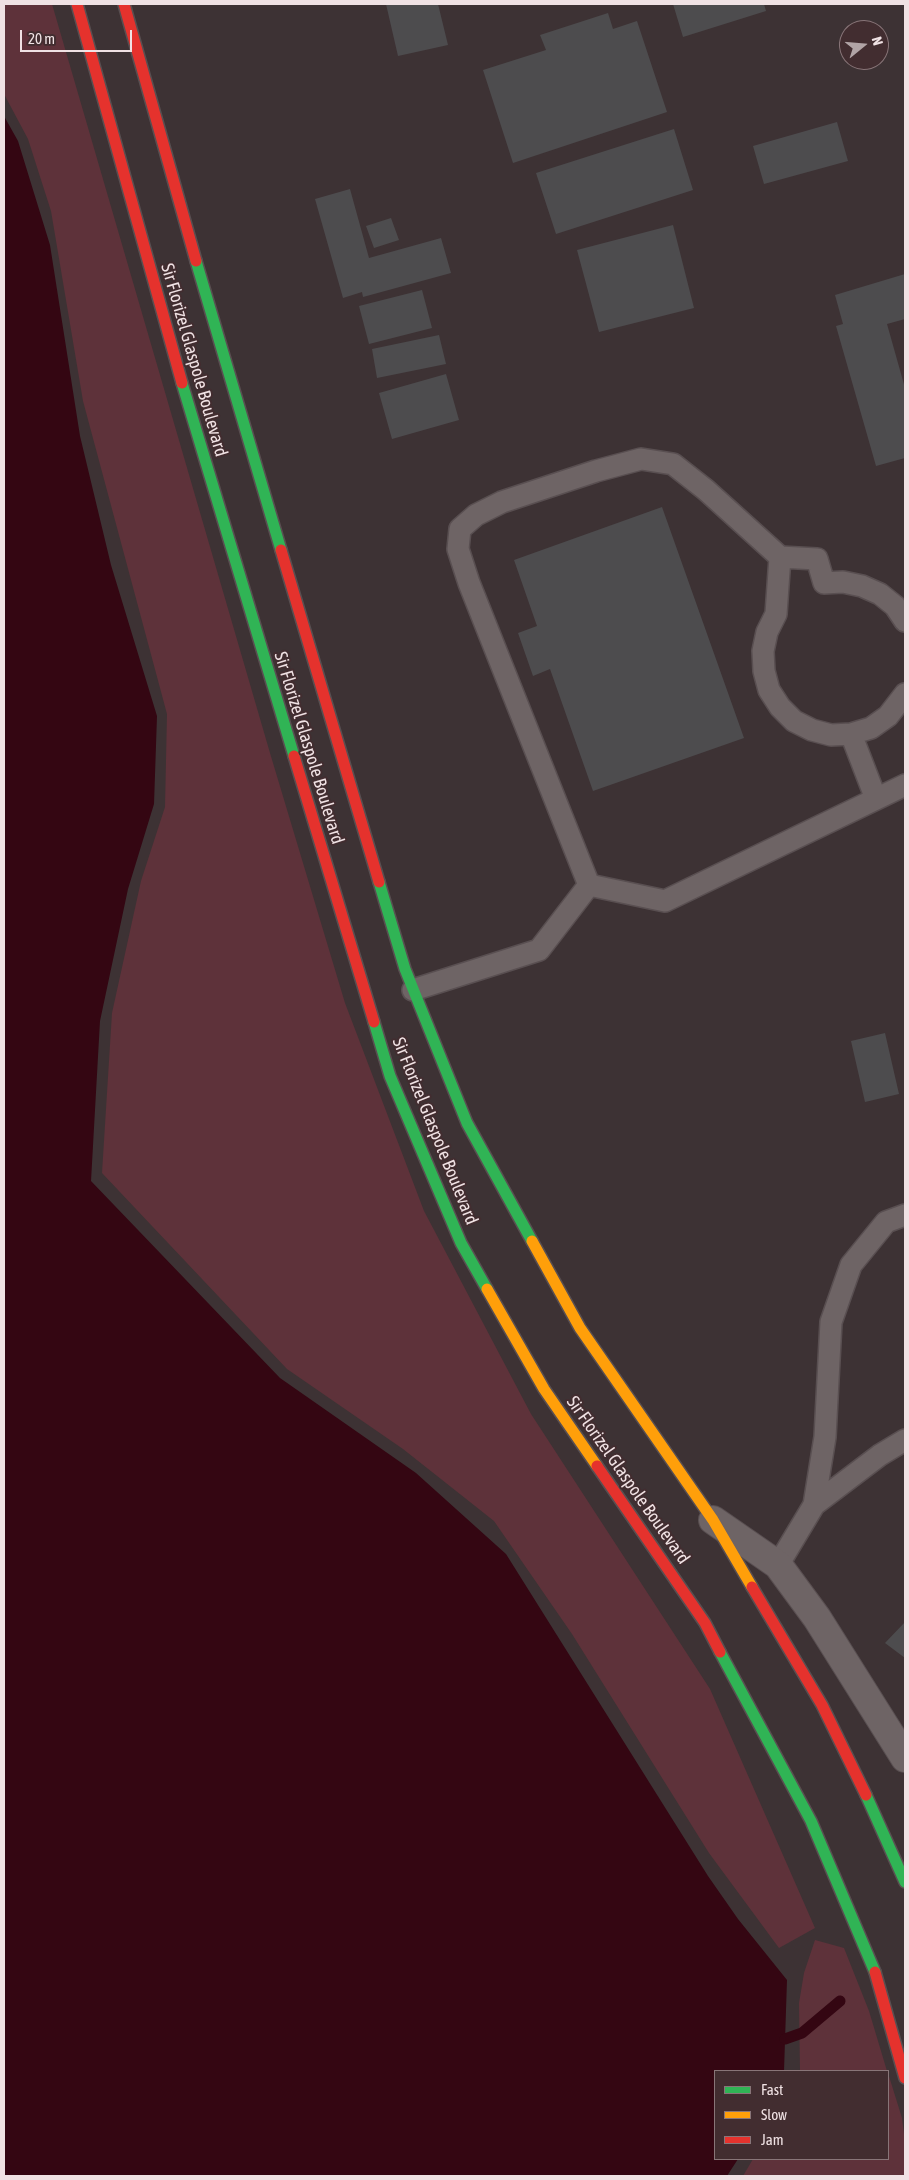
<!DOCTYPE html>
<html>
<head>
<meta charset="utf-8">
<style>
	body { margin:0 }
	#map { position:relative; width:909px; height:2180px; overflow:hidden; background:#3d3234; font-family:"Asap Condensed",sans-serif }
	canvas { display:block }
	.frame { position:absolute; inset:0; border:5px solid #f0e2e4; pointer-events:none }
	.legend { position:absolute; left:714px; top:2070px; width:175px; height:90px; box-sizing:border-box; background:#422d30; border:1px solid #887578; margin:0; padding:6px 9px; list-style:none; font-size:15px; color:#f0e2e4 }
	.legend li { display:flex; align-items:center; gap:10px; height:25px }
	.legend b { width:25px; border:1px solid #887578 }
	.north { position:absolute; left:839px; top:20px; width:50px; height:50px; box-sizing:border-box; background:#422d30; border:1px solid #887578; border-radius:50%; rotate:73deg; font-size:14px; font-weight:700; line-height:20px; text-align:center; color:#f0e2e4 }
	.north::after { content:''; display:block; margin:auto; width:18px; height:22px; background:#b1a4a6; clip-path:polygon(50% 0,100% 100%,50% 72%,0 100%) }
	.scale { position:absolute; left:20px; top:30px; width:112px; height:22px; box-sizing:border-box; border:2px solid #f0e2e4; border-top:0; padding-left:6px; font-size:15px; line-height:18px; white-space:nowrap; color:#f0e2e4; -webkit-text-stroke:4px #422d30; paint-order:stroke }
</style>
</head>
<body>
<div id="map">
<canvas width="909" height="2180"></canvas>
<div class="frame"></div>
<ul class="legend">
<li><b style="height:6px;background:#30b455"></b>Fast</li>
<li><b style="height:6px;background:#ff9f0a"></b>Slow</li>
<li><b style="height:6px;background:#e5322d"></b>Jam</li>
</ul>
<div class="north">N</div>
<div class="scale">20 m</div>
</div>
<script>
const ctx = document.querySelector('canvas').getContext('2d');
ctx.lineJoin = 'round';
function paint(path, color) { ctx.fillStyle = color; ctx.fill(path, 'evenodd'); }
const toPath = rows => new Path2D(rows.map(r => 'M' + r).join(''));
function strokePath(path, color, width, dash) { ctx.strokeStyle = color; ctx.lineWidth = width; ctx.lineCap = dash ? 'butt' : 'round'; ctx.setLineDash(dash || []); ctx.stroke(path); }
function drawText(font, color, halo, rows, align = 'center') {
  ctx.font = font + ' "Asap Condensed",sans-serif'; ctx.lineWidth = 4; ctx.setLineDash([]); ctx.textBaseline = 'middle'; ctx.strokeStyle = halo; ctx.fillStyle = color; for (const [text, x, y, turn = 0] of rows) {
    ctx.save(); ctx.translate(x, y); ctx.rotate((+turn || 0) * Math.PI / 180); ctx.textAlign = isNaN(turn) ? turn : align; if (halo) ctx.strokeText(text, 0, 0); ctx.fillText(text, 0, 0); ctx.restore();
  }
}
const green = toPath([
	[4,4,52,4,270,753,345,1003,424,1211,531,1414,710,1689,815,1928,779,1948,709,1853,572,1634,494,1521,403,1449,287,1369,102,1173,112,1013,141,881,165,807,167,714,83,401,51,211,28,139,4,94],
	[815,1940,844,1948,869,2011,887,2071,800,2071,799,2003,804,1973],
	[888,2073,902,2118,905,2142,905,2176,743,2176,753,2159,888,2159]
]);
const water = toPath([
	[4,116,18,141,50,245,80,436,111,565,157,716,154,804,128,889,100,1021,91,1181,280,1378,416,1473,506,1554,708,1876,738,1919,787,1980,784,2071,715,2071,715,2159,738,2159,727,2176,4,2176]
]);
const stream = toPath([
	[785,2039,802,2033,840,2001]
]);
const building = toPath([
	[386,4,438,4,448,45,398,56],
	[673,4,764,4,766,11,683,37],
	[608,13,613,29,637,21,667,112,513,163,483,70,546,50,540,35],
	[837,122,848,161,764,184,753,146],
	[674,129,693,190,556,234,536,173],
	[350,189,369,258,441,238,451,273,363,297,362,292,343,298,315,199],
	[391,218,399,240,374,248,366,226],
	[673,225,694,308,599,332,577,250],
	[905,274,905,319,887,324,905,388,905,458,876,466,836,326,843,324,835,295],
	[422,290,432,328,369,344,359,306],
	[439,335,446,364,377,378,372,349],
	[446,374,459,420,392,439,379,393],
	[662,507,744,738,593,791,550,669,533,676,518,633,537,626,514,560],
	[885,1033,899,1094,865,1102,851,1041],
	[905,1622,905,1658,885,1643]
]);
const lane = toPath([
	[780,557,776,614,767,632,763,651,764,671,769,690,780,707,794,721,812,730,831,735,851,734,871,728,888,716,905,694],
	[851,734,876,799],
	[589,885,469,583,458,549,460,529,476,515,502,502,596,471,641,459,673,464,706,490,780,557,817,559,824,583,843,582,862,586,880,594,895,606,905,621],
	[413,990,539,950,589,885,665,901,905,785],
	[814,1505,825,1437,831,1322,851,1265,886,1222,905,1215],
	[778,1565,814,1505,880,1455,905,1440]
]);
const street = toPath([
	[713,1520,778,1565,817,1618,905,1758]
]);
const fast = toPath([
	[196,261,281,550],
	[182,383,294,756],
	[379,882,405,969,467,1123,532,1241],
	[374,1022,390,1076,461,1243,487,1289],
	[720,1652,811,1821,875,1972],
	[866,1795,905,1882]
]);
const slow = toPath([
	[532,1241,580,1328,713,1520,752,1587],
	[487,1289,544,1389,597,1466]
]);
const jam = toPath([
	[77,4,182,383],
	[124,4,196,261],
	[281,550,379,882],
	[294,756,374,1022],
	[597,1466,705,1623,720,1652],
	[752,1587,822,1705,866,1795],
	[875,1972,905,2078]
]);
const streetNames = [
	["Sir Florizel Glaspole Boulevard",194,360,74],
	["Sir Florizel Glaspole Boulevard",309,748,73],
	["Sir Florizel Glaspole Boulevard",435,1131,68],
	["Sir Florizel Glaspole Boulevard",628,1480,55]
];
paint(green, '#5e323a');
paint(water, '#340612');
strokePath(stream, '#340612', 11);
paint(building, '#4d4c4e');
strokePath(lane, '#594f51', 24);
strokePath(street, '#594f51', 30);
strokePath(fast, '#594f51', 14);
strokePath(slow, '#594f51', 14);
strokePath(jam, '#594f51', 14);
strokePath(lane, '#6e6465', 21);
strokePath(street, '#6e6465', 28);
strokePath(fast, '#30b455', 11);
strokePath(slow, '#ff9f0a', 11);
strokePath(jam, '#e5322d', 11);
drawText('18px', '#f0e2e4', '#422d30', streetNames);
</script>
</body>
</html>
